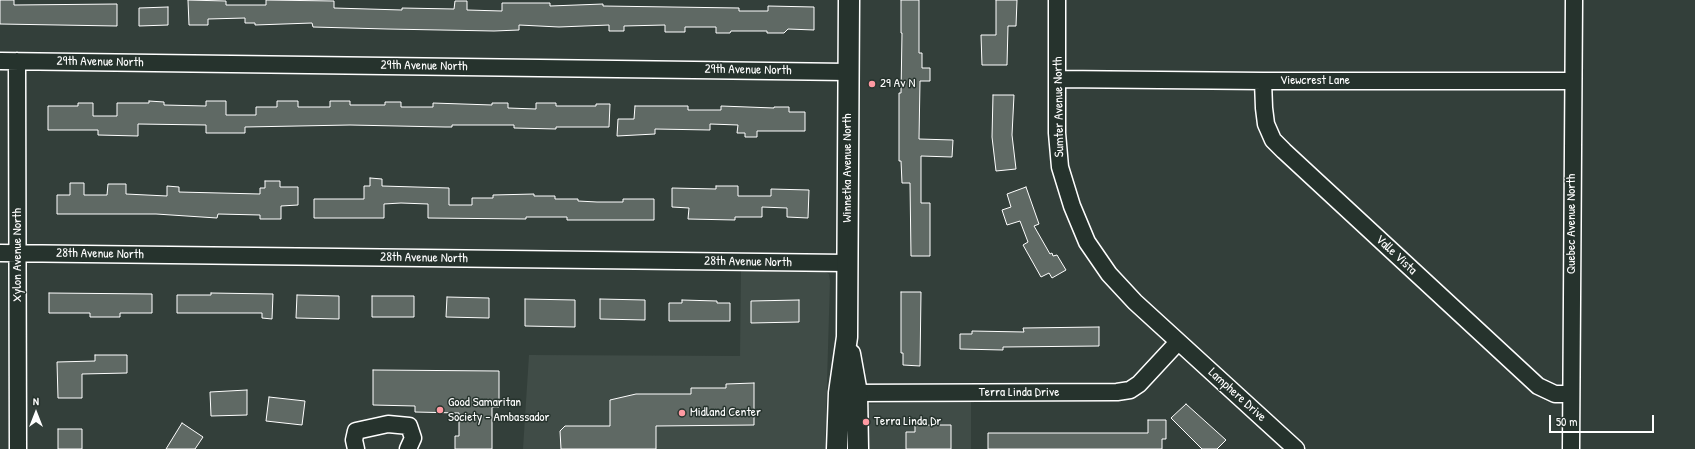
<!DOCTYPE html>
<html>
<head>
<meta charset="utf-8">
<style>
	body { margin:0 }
	#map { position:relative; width:1695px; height:449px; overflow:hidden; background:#333f3a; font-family:"Patrick Hand",sans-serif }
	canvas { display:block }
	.north { position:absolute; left:16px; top:393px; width:40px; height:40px; -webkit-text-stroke:3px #26332d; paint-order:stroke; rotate:0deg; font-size:11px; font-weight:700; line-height:16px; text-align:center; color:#fff }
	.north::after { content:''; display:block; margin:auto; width:14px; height:18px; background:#fff; clip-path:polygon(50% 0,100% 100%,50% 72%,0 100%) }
	.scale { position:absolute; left:1549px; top:415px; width:105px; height:18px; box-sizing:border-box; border:2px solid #fff; border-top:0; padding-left:5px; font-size:12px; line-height:14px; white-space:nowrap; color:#fff; -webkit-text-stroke:3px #26332d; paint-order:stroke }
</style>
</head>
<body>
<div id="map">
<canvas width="1695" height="449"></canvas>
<div class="north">N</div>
<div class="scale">50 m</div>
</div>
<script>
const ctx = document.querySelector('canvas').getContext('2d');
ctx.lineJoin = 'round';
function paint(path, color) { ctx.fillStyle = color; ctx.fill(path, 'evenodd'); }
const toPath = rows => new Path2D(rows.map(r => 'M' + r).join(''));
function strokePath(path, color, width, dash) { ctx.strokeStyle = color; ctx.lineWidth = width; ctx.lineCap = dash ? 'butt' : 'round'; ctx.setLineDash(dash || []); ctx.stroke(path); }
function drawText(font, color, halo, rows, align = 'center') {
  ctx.font = font + ' "Patrick Hand",sans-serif'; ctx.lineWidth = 3; ctx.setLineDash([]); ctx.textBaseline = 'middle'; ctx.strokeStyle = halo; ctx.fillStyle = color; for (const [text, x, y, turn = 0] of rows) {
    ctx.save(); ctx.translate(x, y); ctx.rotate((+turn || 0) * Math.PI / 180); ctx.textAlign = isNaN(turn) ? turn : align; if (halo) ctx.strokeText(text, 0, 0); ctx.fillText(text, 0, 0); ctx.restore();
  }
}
const built = toPath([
	[741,269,823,271,829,274,830,281,825,449,523,449,529,355,740,356],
	[971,401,971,449,866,449,865,407,869,404]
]);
const building = toPath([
	[0,0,14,0,14,5,117,4,117,26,0,24,0,0],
	[188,0,226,1,226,5,266,5,266,0,334,1,334,8,402,10,402,8,454,9,455,1,467,1,467,10,502,11,502,3,550,3,550,6,603,4,603,6,739,8,739,11,768,11,768,6,814,7,814,30,788,29,784,33,767,33,767,31,731,31,730,33,716,33,716,27,685,27,685,32,665,32,665,25,624,26,624,31,609,31,609,25,559,27,519,25,519,30,494,31,387,29,313,27,312,23,255,25,255,23,245,23,245,18,208,19,208,25,189,25,188,0],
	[901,0,919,0,919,53,922,53,922,68,930,68,930,81,920,81,919,139,953,140,952,157,921,156,921,203,930,203,930,256,911,256,910,183,902,183,901,161,899,161,899,93,901,93,902,33,901,33,901,0],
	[996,0,1017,0,1016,26,1008,26,1007,65,982,65,981,35,996,35,996,0],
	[168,7,168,25,139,26,139,8,168,7],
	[993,95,1014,95,1012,135,1016,169,996,171,992,137,993,95],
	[149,101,164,102,164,105,206,106,206,101,226,101,226,115,256,115,256,107,277,107,277,101,298,101,298,107,330,107,330,101,350,101,350,105,385,105,385,102,401,102,401,107,433,107,433,103,492,105,492,103,508,103,508,108,536,109,536,103,556,103,556,106,596,106,596,104,610,104,609,127,556,127,556,129,514,128,514,125,452,125,452,127,445,127,350,125,245,127,245,133,206,133,206,125,138,124,138,136,98,135,98,130,48,130,48,106,78,106,78,103,93,103,93,116,117,116,117,103,149,103,149,101],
	[635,106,688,106,688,110,721,110,721,106,774,108,774,107,789,107,789,112,805,112,805,131,757,131,757,137,745,137,745,133,737,133,738,125,710,124,710,130,655,129,655,134,617,136,618,119,634,119,635,106],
	[370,178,382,179,382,186,449,188,449,205,472,205,472,198,493,198,493,195,534,194,534,196,555,196,555,199,578,199,578,201,597,202,623,202,623,199,654,199,654,220,567,220,567,217,526,217,526,219,428,218,428,204,401,203,384,204,384,218,314,218,314,199,364,199,364,186,370,186,370,178],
	[265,181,280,181,280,187,298,187,298,205,281,206,281,219,260,219,260,215,218,214,217,218,156,214,57,214,57,195,70,195,70,183,84,183,84,195,107,195,108,184,126,184,126,194,167,196,167,186,179,187,179,192,260,194,260,188,265,188,265,181],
	[716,186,738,186,738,196,771,196,771,189,809,190,808,218,787,217,787,208,762,207,762,217,735,217,735,220,688,219,689,208,672,207,672,188,716,189,716,186],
	[1026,187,1039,224,1034,226,1050,254,1052,253,1053,256,1057,255,1066,270,1052,278,1049,273,1041,277,1023,245,1028,242,1020,221,1007,225,1002,210,1011,207,1007,194,1026,187],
	[901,292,921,292,920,366,903,365,903,353,901,353,901,292],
	[49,293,152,294,152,313,120,313,120,317,90,317,90,313,49,313,49,293],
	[211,293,273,294,272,319,262,318,262,313,177,313,177,295,211,295,211,293],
	[297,295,339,296,339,319,296,318,297,295],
	[372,296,414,296,414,317,372,317,372,296],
	[447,297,489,298,489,318,446,317,447,297],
	[525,299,575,300,575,327,525,326,525,299],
	[600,299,645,300,645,320,600,319,600,299],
	[682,300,717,301,717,303,730,303,730,321,669,321,669,303,682,303,682,300],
	[799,300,799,322,751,323,751,301,799,300],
	[1099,327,1099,346,1003,347,1003,350,960,349,960,334,972,334,972,331,1024,332,1023,328,1099,327],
	[95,355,127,355,127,373,82,374,82,398,58,398,57,362,95,361,95,355],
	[373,370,499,371,499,407,492,407,492,449,455,449,455,436,459,436,459,413,415,412,415,406,373,405,373,370],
	[754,383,754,425,656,426,656,449,561,449,560,431,565,426,610,426,610,400,636,394,691,394,691,388,726,388,726,384,754,383],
	[247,390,247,415,211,416,210,392,247,390],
	[269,397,305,401,302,425,266,421,269,397],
	[1186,404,1226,440,1217,449,1202,449,1171,418,1186,404],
	[1148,420,1166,420,1166,439,1162,439,1162,449,988,449,988,433,1148,433,1148,420],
	[182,423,203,437,195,449,166,449,182,423],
	[915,425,951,425,951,449,906,449,906,432,915,432,915,425],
	[58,429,82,429,82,449,58,449,58,429]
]);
const minor = toPath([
	[1057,0,1057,133,1060,167,1072,206,1087,242,1109,274,1135,302,1296,449],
	[0,61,848,72],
	[17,61,18,449],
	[1057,79,1263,81,1573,81],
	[1263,81,1264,108,1266,124,1273,140,1284,151,1538,386,1555,394,1571,394],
	[0,253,847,263],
	[846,393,1117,392,1130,390,1139,384,1178,342],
	[356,449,354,440,356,431,388,424,409,426,413,438,408,449],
	[1571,449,1574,0]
]);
const major = toPath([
	[850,354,857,393,858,449],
	[837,449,839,393,847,337,849,0]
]);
const markers = [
	[872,84,4,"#ff9aa2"],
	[440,410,4,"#ff9aa2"],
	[682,413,4,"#ff9aa2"],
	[866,422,4,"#ff9aa2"]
];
const streetNames = [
	["29th Avenue North",100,62,1],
	["29th Avenue North",424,66,1],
	["29th Avenue North",748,70,1],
	["Viewcrest Lane",1315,81],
	["Sumter Avenue North",1059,107,-91],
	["Winnetka Avenue North",848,168,-90],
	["Quebec Avenue North",1572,224,-90],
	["28th Avenue North",100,254,1],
	["Xylon Avenue North",18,255,-90],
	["Valle Vista",1396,255,43],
	["28th Avenue North",424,258,1],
	["28th Avenue North",748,262,1],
	["Terra Linda Drive",1019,393],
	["Lamphere Drive",1237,395,42]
];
const poiNames = [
	["29 Av N",880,84],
	["Good Samaritan",448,403],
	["Society - Ambassador",448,418],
	["Midland Center",690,413],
	["Terra Linda Dr",874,422]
];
paint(built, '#404c47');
paint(building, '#5f6964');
strokePath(building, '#fff', 1);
strokePath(minor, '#fff', 19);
strokePath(major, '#fff', 23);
strokePath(minor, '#26332d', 16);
strokePath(major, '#26332d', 20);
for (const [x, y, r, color] of markers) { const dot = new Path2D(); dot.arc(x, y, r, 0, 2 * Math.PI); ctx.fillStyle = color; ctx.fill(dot); strokePath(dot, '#26332d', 1.5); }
drawText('13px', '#fff', '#26332d', streetNames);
drawText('13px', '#fff', '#26332d', poiNames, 'left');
</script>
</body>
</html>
